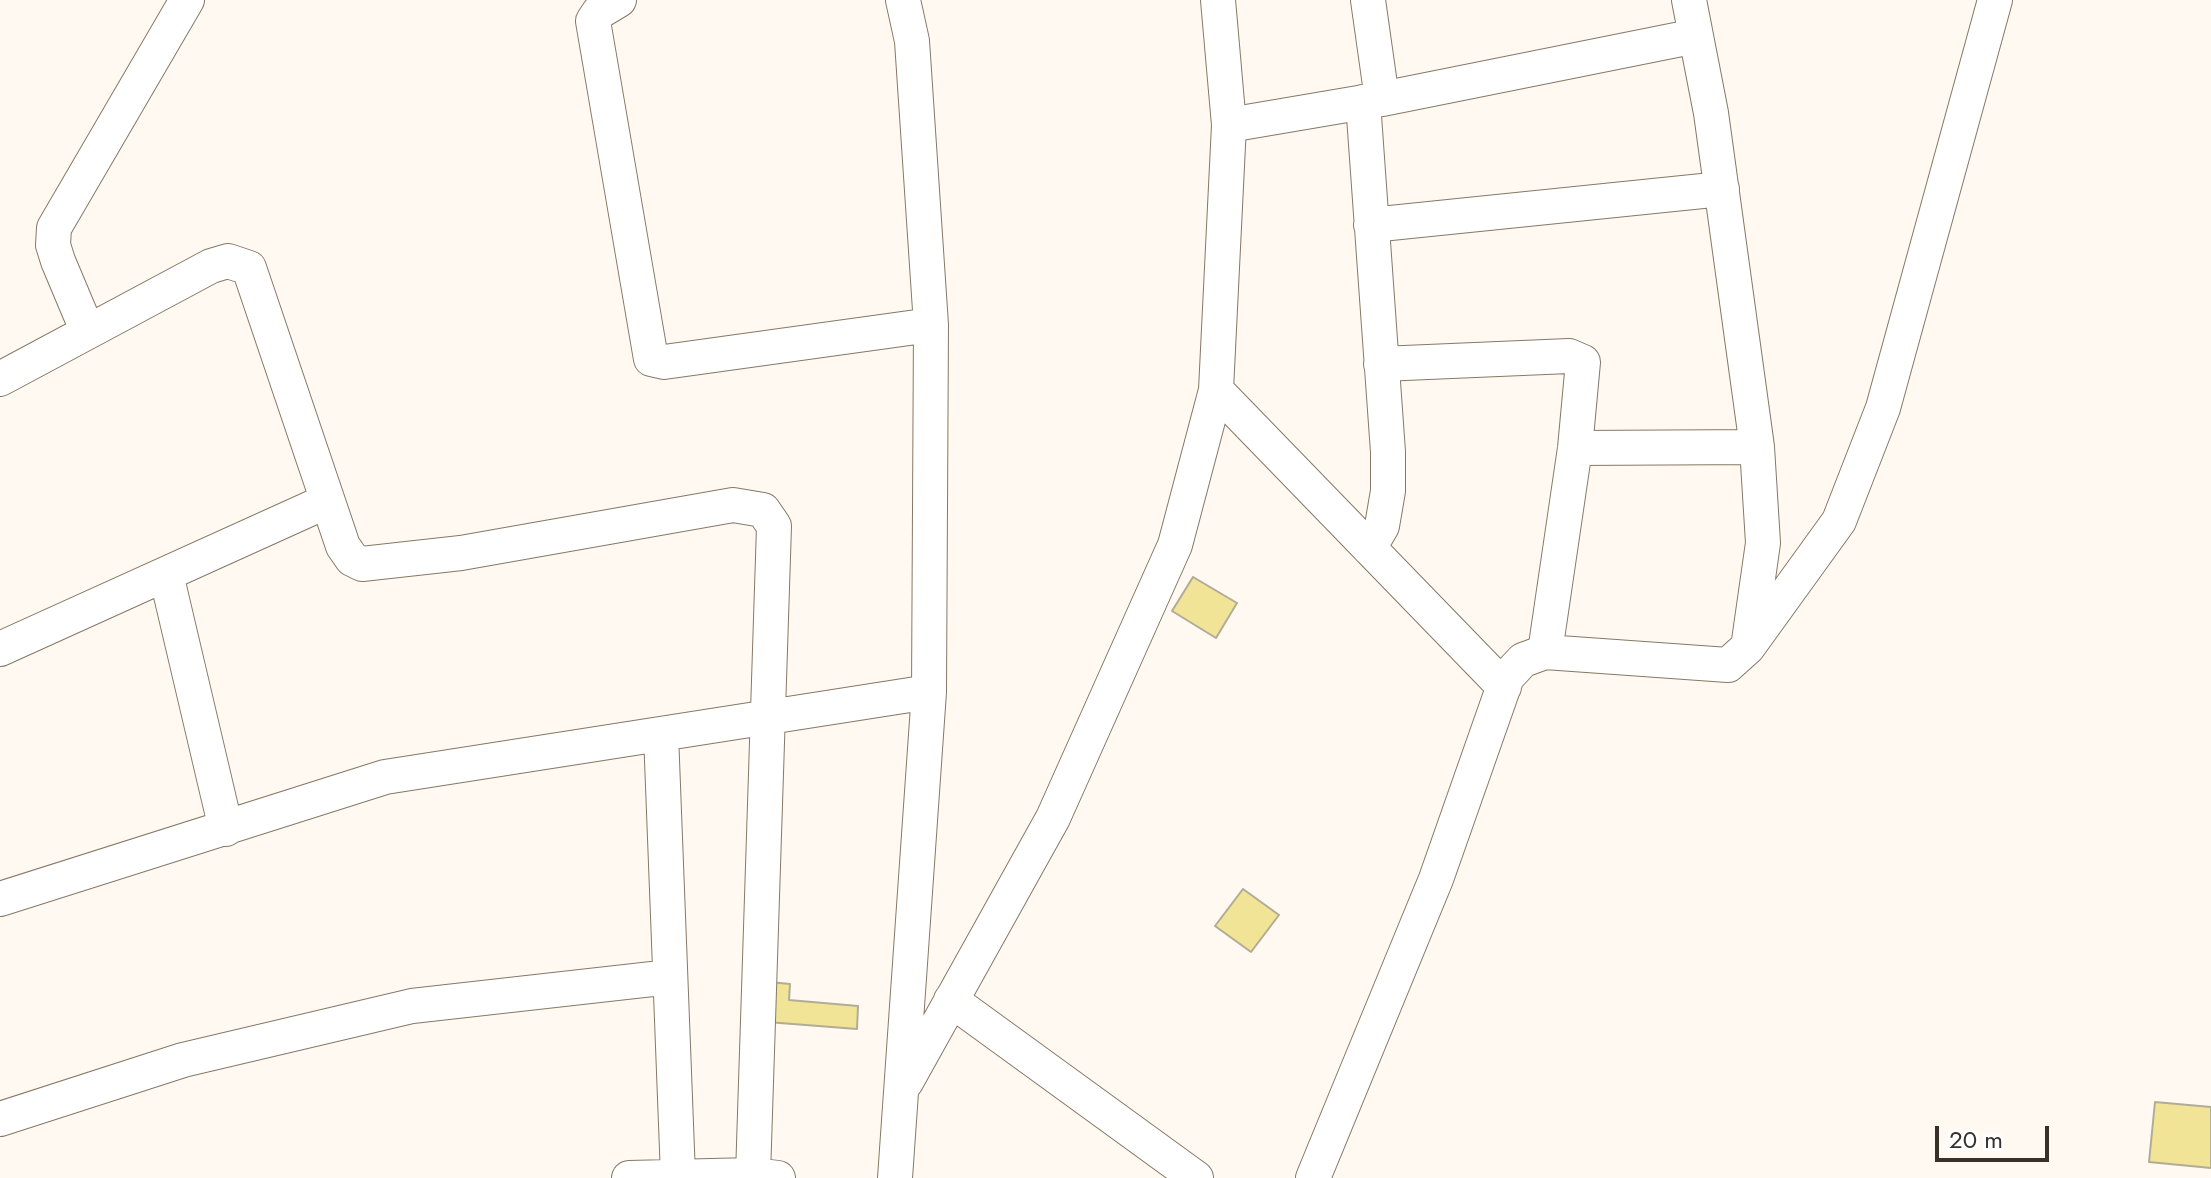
<!DOCTYPE html>
<html>
<head>
<meta charset="utf-8">
<style>
	body { margin:0 }
	#map { position:relative; width:2211px; height:1178px; overflow:hidden; background:#fff9f1; font-family:Jost,sans-serif }
	canvas { display:block }
	.scale { position:absolute; left:1935px; top:1126px; width:114px; height:36px; box-sizing:border-box; border:4px solid #373129; border-top:0; padding-left:10px; font-size:24px; line-height:28px; white-space:nowrap; color:#373129; -webkit-text-stroke:6px #fff; paint-order:stroke }
</style>
</head>
<body>
<div id="map">
<canvas width="2211" height="1178"></canvas>
<div class="scale">20 m</div>
</div>
<script>
const ctx = document.querySelector('canvas').getContext('2d');
ctx.lineJoin = 'round';
function paint(path, color) { ctx.fillStyle = color; ctx.fill(path, 'evenodd'); }
const toPath = rows => new Path2D(rows.map(r => 'M' + r).join(''));
function strokePath(path, color, width, dash) { ctx.strokeStyle = color; ctx.lineWidth = width; ctx.lineCap = dash ? 'butt' : 'round'; ctx.setLineDash(dash || []); ctx.stroke(path); }
const building = toPath([
	[1193,577,1237,603,1216,638,1172,611,1193,577],
	[1243,889,1279,915,1251,952,1215,926,1243,889],
	[770,982,790,984,789,1000,858,1006,857,1029,767,1022,770,982],
	[2155,1102,2211,1107,2211,1168,2149,1162,2155,1102]
]);
const street = toPath([
	[619,0,599,12,593,21,651,359,664,362,931,325],
	[1368,0,1382,99],
	[1689,0,1711,113,1757,447,1763,543,1749,641],
	[1363,102,1388,452,1388,491,1382,526,1369,548],
	[1229,125,1382,99,1696,36],
	[1371,225,1722,189],
	[87,330,58,261,53,245,54,228,187,0],
	[1381,364,1569,356,1583,362,1575,448,1545,652],
	[0,379,211,266,228,261,249,268,343,546,352,559,362,564,461,553,733,505,763,510,774,526,753,1175],
	[1216,390,1504,687],
	[1575,448,1757,447],
	[166,574,226,829],
	[0,649,327,501],
	[661,734,678,1176],
	[0,899,385,777,929,692],
	[951,1000,1196,1178],
	[906,1082,1053,818,1175,545,1216,390,1229,125,1218,0],
	[0,1119,183,1060,412,1006,670,977],
	[629,1178,753,1175,778,1178],
	[895,1178,929,692,931,325,912,41,903,0],
	[1313,1178,1436,879,1507,677,1523,660,1545,652,1728,665,1748,647,1839,521,1883,408,1995,0]
]);
paint(building, '#f2e497');
strokePath(building, '#b0ac96', 2);
strokePath(street, '#867866', 36);
strokePath(street, '#fff', 34);
</script>
</body>
</html>
